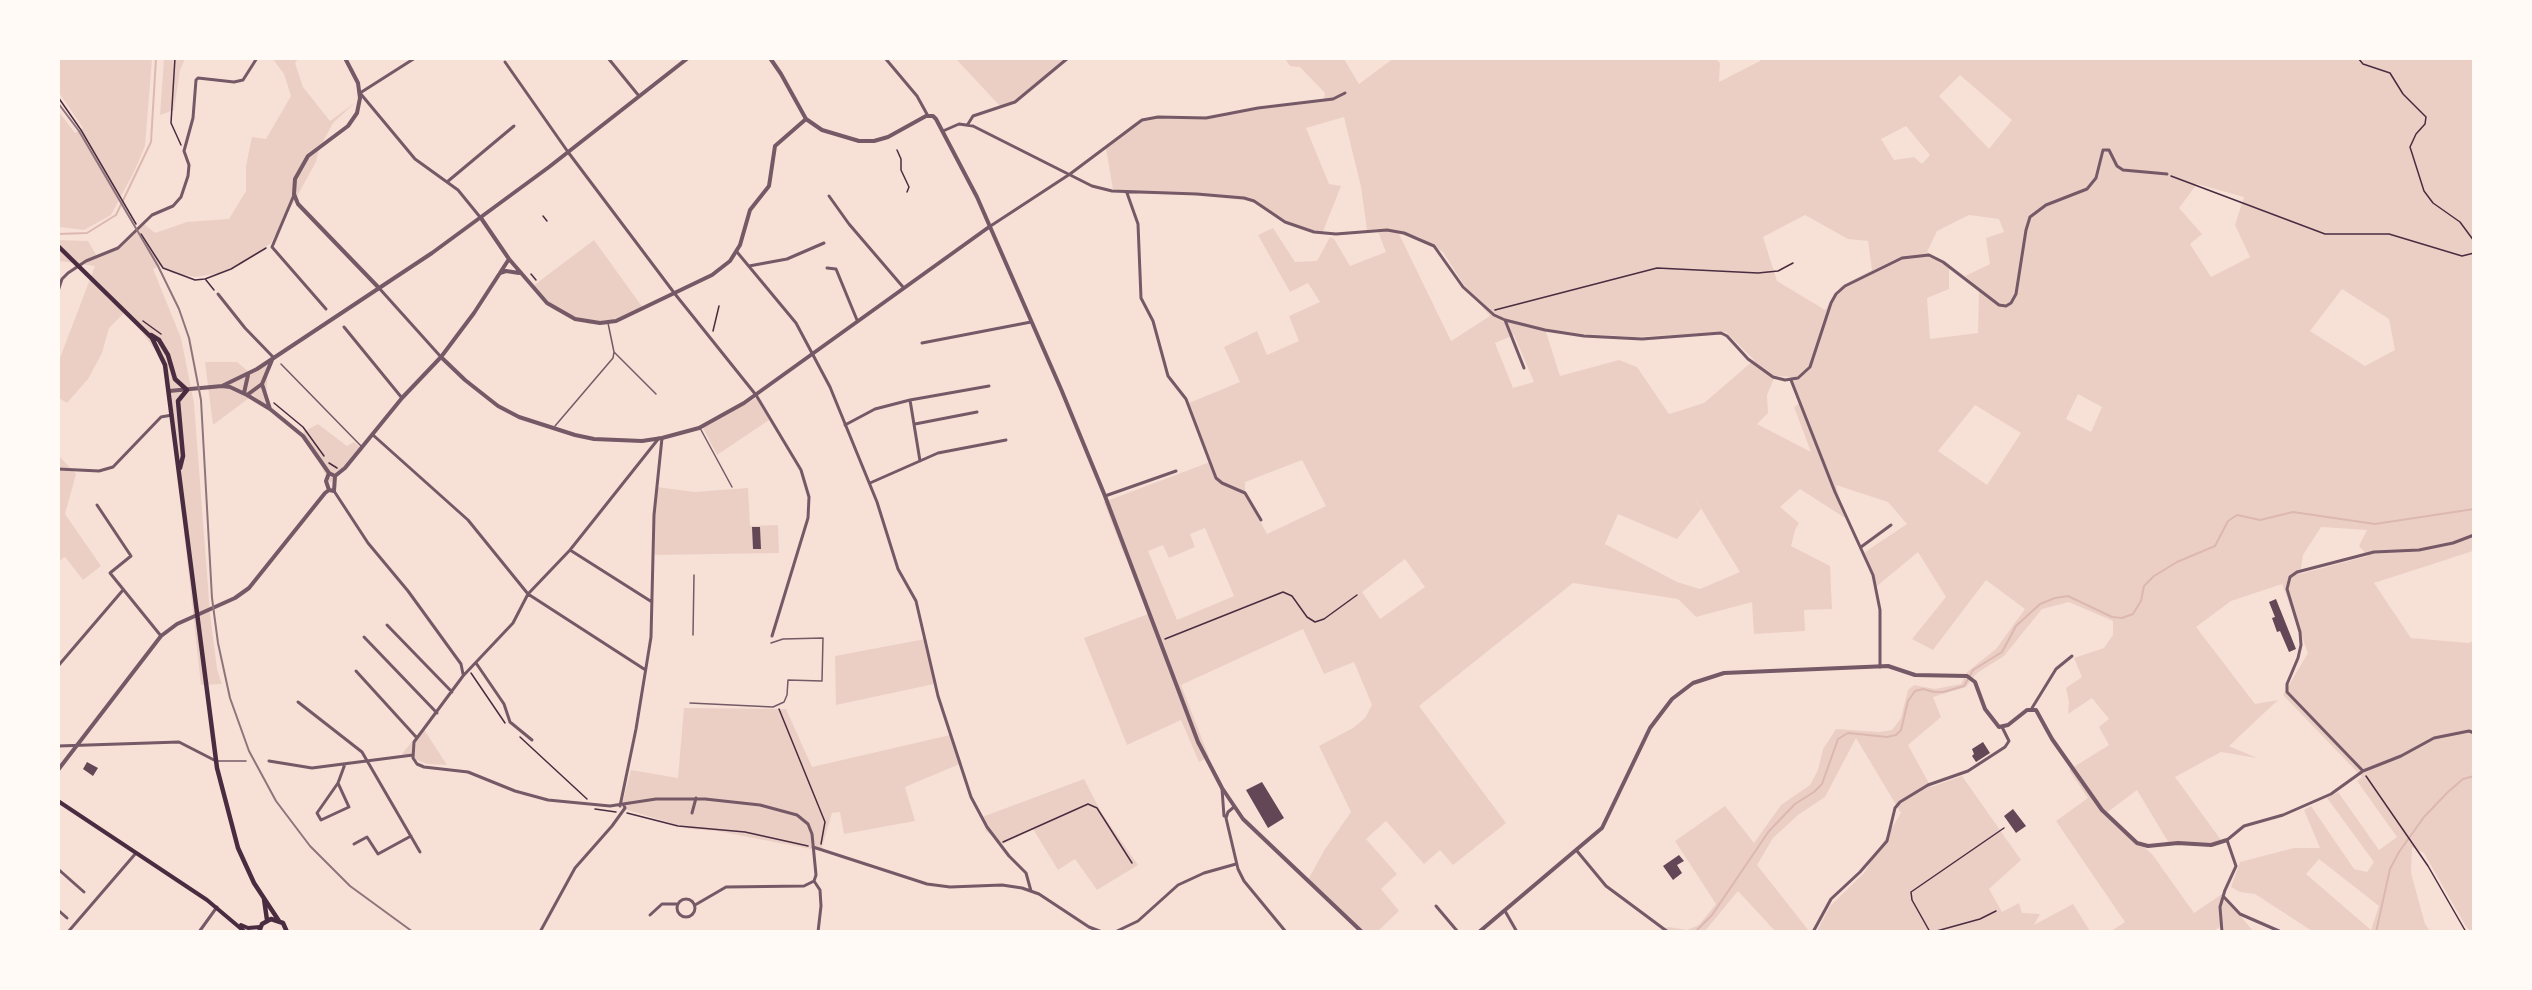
<!DOCTYPE html>
<html>
<head>
<meta charset="utf-8">
<style>
	body { margin:0 }
	#map { position:relative; width:2532px; height:990px; overflow:hidden; background:#f7e1d7; font-family:"Crimson Pro",serif }
	canvas { display:block }
	.frame { position:absolute; inset:0; border:60px solid #fffaf5; pointer-events:none }
</style>
</head>
<body>
<div id="map">
<canvas width="2532" height="990"></canvas>
<div class="frame"></div>
</div>
<script>
const ctx = document.querySelector('canvas').getContext('2d');
ctx.lineJoin = 'round';
function paint(path, color) { ctx.fillStyle = color; ctx.fill(path, 'evenodd'); }
const toPath = rows => new Path2D(rows.map(r => 'M' + r).join(''));
function strokePath(path, color, width, dash) { ctx.strokeStyle = color; ctx.lineWidth = width; ctx.lineCap = dash ? 'butt' : 'round'; ctx.setLineDash(dash || []); ctx.stroke(path); }
const green = toPath([
	[1394,58,1716,59,1720,63,1719,82,1760,61,1759,58,2473,59,2473,551,2374,583,2411,638,2468,643,2473,641,2473,931,2470,931,2465,925,2424,853,2412,847,2411,873,2425,924,2430,931,2312,931,2255,894,2240,892,2231,887,2240,862,2294,848,2320,848,2304,810,2311,806,2354,869,2367,872,2374,862,2327,798,2338,792,2379,850,2397,837,2357,781,2362,777,2283,695,2308,653,2282,584,2231,601,2196,627,2255,704,2278,700,2229,746,2257,758,2221,752,2175,777,2221,840,2203,846,2170,845,2137,790,2105,814,2152,854,2194,913,2222,894,2253,931,2221,931,2220,927,2212,932,2111,931,2125,922,2056,821,2088,798,2069,770,2109,745,2099,727,2109,719,2092,698,2068,714,2069,702,2066,688,2082,677,2074,658,2104,648,2113,635,2113,621,2069,602,2042,609,2004,656,1977,673,1966,687,1933,697,1941,717,1908,745,1931,787,1962,776,2021,860,1989,889,2002,912,2019,903,2022,913,2040,914,2034,925,2073,904,2090,931,1817,931,1830,906,1864,873,1901,813,1856,738,1825,797,1798,815,1773,838,1757,865,1809,931,1775,931,1738,891,1705,931,1654,931,1669,927,1687,930,1699,925,1716,904,1675,841,1725,806,1754,843,1781,805,1810,785,1818,770,1823,749,1836,729,1879,732,1892,730,1901,718,1908,690,1914,685,1935,689,1961,684,1967,672,1996,649,2025,609,1986,580,1933,650,1912,639,1946,597,1918,552,1877,586,1870,573,1865,552,1907,524,1888,502,1836,485,1845,518,1800,489,1780,507,1799,523,1795,530,1791,546,1830,566,1832,609,1804,610,1805,631,1754,634,1752,602,1696,617,1678,599,1573,583,1419,706,1506,823,1453,865,1440,850,1424,864,1386,821,1366,839,1397,874,1381,889,1399,911,1378,931,1360,931,1308,880,1325,849,1351,812,1319,746,1353,728,1365,718,1372,705,1354,662,1324,674,1303,629,1181,685,1209,757,1199,762,1181,720,1127,745,1084,638,1151,613,1121,547,1104,502,1210,462,1189,403,1240,382,1224,347,1257,331,1267,355,1299,341,1289,316,1320,302,1308,283,1290,292,1258,235,1273,228,1295,262,1317,261,1330,237,1334,239,1350,266,1386,252,1377,229,1367,230,1361,187,1344,117,1306,128,1329,184,1341,186,1322,234,1289,222,1251,201,1182,194,1125,194,1113,190,1106,148,1133,124,1147,118,1203,117,1324,99,1325,93,1300,67,1290,66,1285,59,1344,59,1359,84],
	[1960,75,2012,120,1989,149,1939,96],
	[1906,126,1930,155,1922,164,1914,157,1894,160,1881,139],
	[2197,184,2244,197,2235,225,2250,257,2211,277,2190,244,2202,234,2179,208],
	[1805,215,1848,239,1868,241,1872,270,1841,286,1825,310,1777,281,1763,237],
	[1969,215,1999,219,2004,232,1986,238,1990,264,1965,276,1979,288,1978,333,1930,339,1927,298,1949,289,1949,264,1927,252,1937,231],
	[1399,234,1419,237,1443,252,1464,285,1490,316,1451,341],
	[2342,289,2389,319,2395,350,2365,366,2310,331],
	[1545,329,1583,334,1636,337,1726,332,1754,360,1704,403,1669,414,1637,367,1619,360,1560,376],
	[1514,335,1534,382,1513,388,1495,343],
	[1775,376,1791,377,1801,402,1794,407,1811,452,1757,424,1768,413,1767,395],
	[2078,394,2102,407,2091,432,2066,419],
	[1975,405,2021,433,1987,485,1938,451],
	[1302,460,1326,506,1267,534,1245,493,1245,482],
	[1686,484,1740,572,1700,589,1677,582,1605,544,1618,514,1677,539,1701,509],
	[2321,527,2367,530,2359,546,2368,556,2300,574,2303,555],
	[1205,528,1234,596,1177,620,1148,551,1163,545,1169,558,1195,547,1190,534],
	[1405,559,1425,587,1380,619,1362,592],
	[2319,859,2379,906,2371,930,2306,874],
	[58,59,152,59,145,146,134,172,111,215,84,230,59,227,59,112,75,133,83,128,59,93],
	[164,59,185,59,180,70,174,110,160,115],
	[273,59,298,59,295,63,303,87,330,121,356,102,333,123,319,149,316,162,271,243,247,260,220,273,196,277,172,273,161,265,153,269,181,338,194,403,210,614,217,669,222,684,201,685,171,414,163,361,141,331,124,313,109,328,102,353,88,379,67,403,59,398,58,363,95,266,59,261,59,240,88,241,98,258,114,251,144,224,155,233,187,222,229,219,246,191,246,166,252,137,266,139,291,96,284,74],
	[956,59,1066,59,1011,103,1000,106],
	[594,240,643,308,606,325,589,324,554,310,533,286],
	[274,357,268,368,266,405,253,395,213,425,205,362,237,362,249,372],
	[756,398,769,420,717,455,703,428],
	[318,424,347,446,354,442,363,450,330,483,303,432],
	[58,455,76,474,65,514,101,566,83,580,65,557,59,561],
	[657,487,694,492,748,488,750,526,778,525,779,553,655,555,655,490],
	[925,639,934,684,836,705,835,656],
	[684,708,786,709,812,767,950,735,962,763,905,787,915,821,844,834,840,812,832,813,821,851,717,831,690,829,621,808,631,770,678,778],
	[423,728,447,765,427,764,402,754],
	[1084,779,1101,812,1138,865,1097,890,1075,859,1058,870,1033,829,1003,844,986,831,982,817]
]);
const stream = toPath([
	[58,234,87,233,116,215,151,142,156,58],
	[1695,932,1712,915,1769,831,1795,804,1814,792,1822,784,1838,739,1848,733,1887,737,1896,735,1901,730,1908,701,1915,691,1923,689,1934,692,1943,692,1964,686,1973,670,2002,652,2016,626,2040,604,2055,598,2068,596,2112,617,2122,618,2133,614,2141,601,2144,586,2154,576,2177,562,2215,546,2228,521,2237,515,2260,520,2293,512,2375,524,2474,509],
	[2376,932,2390,869,2399,852,2424,817,2448,792,2463,779,2474,776]
]);
const building = toPath([
	[752,527,760,527,761,549,753,549],
	[2276,599,2296,649,2289,652,2280,631,2277,632,2272,618,2275,617,2269,602],
	[1983,742,1990,753,1976,762,1972,756,1974,754,1972,749],
	[87,762,98,768,93,776,83,769],
	[1262,782,1284,818,1268,828,1246,790],
	[2013,809,2026,826,2016,833,2004,816],
	[1679,855,1684,861,1677,865,1682,873,1673,880,1663,866]
]);
const path = toPath([
	[175,58,171,123,181,145],
	[2358,58,2363,64,2390,73,2403,94,2426,117,2425,124,2416,134,2410,147,2424,191,2433,203,2460,222,2474,241],
	[58,97,81,130,136,224],
	[897,150,901,159,901,170,909,187,907,192],
	[2171,176,2325,234,2389,234,2462,256,2474,253],
	[543,216,547,221],
	[141,234,163,268,195,280,205,279,231,269,266,248],
	[531,274,536,280],
	[206,280,214,290],
	[1495,310,1657,268,1758,273,1778,271,1793,263],
	[143,321,161,334],
	[713,331,719,306],
	[274,403,303,427,324,456],
	[329,463,337,468],
	[1165,639,1283,592,1292,596,1307,617,1315,622,1324,619,1357,595],
	[471,673,505,723],
	[779,709,825,822,821,844],
	[520,737,587,799],
	[2366,776,2428,866,2466,932],
	[595,809,616,812],
	[627,813,678,826,745,832,808,846],
	[1003,842,1088,804,1097,808,1132,863],
	[1930,932,1912,900,1911,892,2004,828],
	[1933,932,1980,919,1996,911]
]);
const service = toPath([
	[608,323,614,352,656,394],
	[281,364,362,447],
	[555,426,613,358,614,352],
	[700,428,732,487],
	[693,635,694,575],
	[690,703,773,707,784,702,787,695,788,680,822,681,823,638,783,639,771,643],
	[217,761,246,761]
]);
const minor = toPath([
	[415,58,360,93,415,159,458,190,480,217],
	[608,58,639,96],
	[885,58,917,96,928,116],
	[505,62,568,152,675,294,756,395,801,470,809,497,808,518,772,636],
	[968,124,973,116,1015,102,1068,58],
	[943,131,959,124,973,126,1092,186,1112,191,1197,194,1244,198,1254,201,1285,222,1314,232,1336,234,1387,230,1404,233,1434,246,1463,287,1494,315,1505,320,1545,330,1584,336,1642,339,1721,333,1727,336,1748,359,1773,377,1785,380,1798,378,1810,367,1831,303,1836,294,1845,286,1902,258,1929,255,1943,262,1999,305,2006,306,2011,303,2016,294,2026,230,2030,217,2046,205,2087,189,2096,178,2103,150,2109,150,2117,166,2123,170,2167,174],
	[447,182,514,126],
	[1127,193,1138,224,1141,298,1153,321,1168,376,1186,399,1216,478,1222,483,1245,493,1261,520],
	[294,195,272,247,326,309],
	[829,196,849,224,903,287],
	[989,227,1070,174,1142,120,1158,117,1206,118,1258,108,1333,99,1345,93],
	[737,252,796,323,830,387,877,502,898,569,916,601,938,696,971,797,987,827,1009,856,1026,873,1031,891],
	[749,266,787,259,824,243],
	[827,268,836,269,857,320],
	[379,288,441,357],
	[58,291,62,279,68,273,86,261,118,248,152,215,173,206,181,197,188,176,189,165,184,151,193,118,196,80,198,78,234,82,243,80,257,58],
	[218,294,245,328,274,358],
	[1505,320,1524,368],
	[344,327,402,398],
	[922,343,1031,322],
	[1791,380,1835,492,1873,575,1880,610,1880,667],
	[910,400,920,461],
	[915,424,977,412],
	[845,425,875,409,910,400,989,386],
	[373,435,468,520,528,594,644,669],
	[659,438,570,550,528,594,513,623,463,676,414,742,413,758,417,764,424,767,468,772,515,791,548,800,610,806,656,799,705,799,760,805,797,815,808,824,812,834,816,875,814,881,820,890,821,906,818,932],
	[58,469,99,471,113,467,161,417,172,415],
	[870,483,938,453,1006,440],
	[334,491,368,543,408,591,461,664,463,674],
	[1105,496,1176,471],
	[97,505,131,556,110,573,161,636],
	[1861,547,1891,525],
	[570,550,652,602],
	[387,625,452,692],
	[364,637,437,713],
	[476,663,504,704,510,722,532,740],
	[58,666,123,590],
	[356,671,417,738],
	[298,702,362,752,420,852],
	[2032,708,2056,669,2072,656],
	[58,746,179,742,216,761],
	[269,761,312,768,413,755],
	[2363,771,2401,756,2434,738,2469,731,2474,733],
	[338,783,349,807,321,820,317,813,338,783,345,764],
	[1222,789,1224,816],
	[620,806,636,729,651,637,654,515,662,438],
	[1234,807,1228,812,1226,818,1238,869,1244,881,1286,932],
	[692,813,696,798],
	[354,844,367,837,378,854,411,836],
	[813,847,927,884,950,887,1002,885,1022,888,1039,894,1089,927,1102,932],
	[1577,851,1606,886,1668,932],
	[58,869,84,892],
	[2223,896,2240,914,2279,931],
	'677 908a9 9 0 1 1 18 0a9 9 0 1 1-18 0Z',
	[695,905,726,887,804,886,814,881],
	[1436,906,1458,932],
	[58,910,67,918],
	[1505,911,1517,932],
	[650,915,662,904,678,904],
	[68,932,136,853],
	[199,932,217,907],
	[540,932,575,868,612,826,625,808,624,805],
	[1115,932,1138,921,1178,885,1204,873,1236,864],
	[1813,932,1831,899,1860,872,1887,841,1895,808,1900,802,1928,785,1968,771,2005,747,2009,741,2002,727],
	[2222,932,2220,907,2225,890,2236,866,2227,840,2244,826,2283,815,2331,794,2363,771,2287,692,2287,684,2298,658,2301,645,2300,632,2287,589,2290,577,2297,572,2374,552,2419,550,2453,543,2474,535]
]);
const tertiary = toPath([
	[345,58,358,83,360,98,357,113,348,126,308,156,295,179,294,194,298,204,379,288],
	[770,58,781,74,806,119,822,130,859,141,874,141,888,137,926,116,933,116,936,119,977,197,1061,389,1105,496,1198,742,1222,788,1243,819,1362,932],
	[481,218,509,259,547,303,575,319,600,323,616,321,712,275,730,261,740,245,750,210,769,186,775,146,806,119],
	[500,273,506,271,519,273],
	[441,357,465,380,498,406,519,417,575,435,594,439,642,441,662,438,699,428,744,403,989,227],
	[262,384,270,409],
	[222,386,257,369,432,253,549,167,688,58],
	[169,391,222,386,230,387,247,395,270,409,303,436,329,473,335,476],
	[244,393,248,375],
	[247,395,262,384,272,360],
	[335,476,345,468,402,398,441,357,474,313,509,259],
	[329,490,326,481,329,473],
	[58,770,161,636,177,624,235,598,249,588,325,493,329,490,334,491,335,476],
	[1479,932,1602,828,1650,728,1672,699,1693,683,1724,673,1888,666,1915,675,1967,676,1975,682,1985,709,1999,727,2008,725,2027,710,2036,710,2052,739,2102,810,2137,843,2148,846,2178,843,2211,845,2227,840]
]);
const secondary = toPath([
	[58,801,207,900,245,932],
	[241,925,248,928,260,927]
]);
const primary = toPath([
	[58,246,152,338,165,365,217,768,238,848,254,883,279,921],
	[151,335,159,340,168,355,175,379,187,390,178,401,183,456,180,468],
	[264,899,267,920],
	[259,932,262,924,271,919,283,923,287,932]
]);
const rail = toPath([
	[58,103,79,131,158,266,179,309,189,338,201,400,212,598,218,643,230,698,249,751,276,801,310,846,350,886,413,932]
]);
paint(green, '#ebcfc5');
strokePath(stream, '#dcb8b0', 2);
paint(building, '#644757');
strokePath(path, '#4a2c40', 1.5);
strokePath(service, '#755966', 1.5);
strokePath(minor, '#755966', 3);
strokePath(tertiary, '#755966', 4);
strokePath(secondary, '#4a2c40', 4);
strokePath(primary, '#4a2c40', 4.5);
strokePath(rail, '#8f747c', 2);
</script>
</body>
</html>
